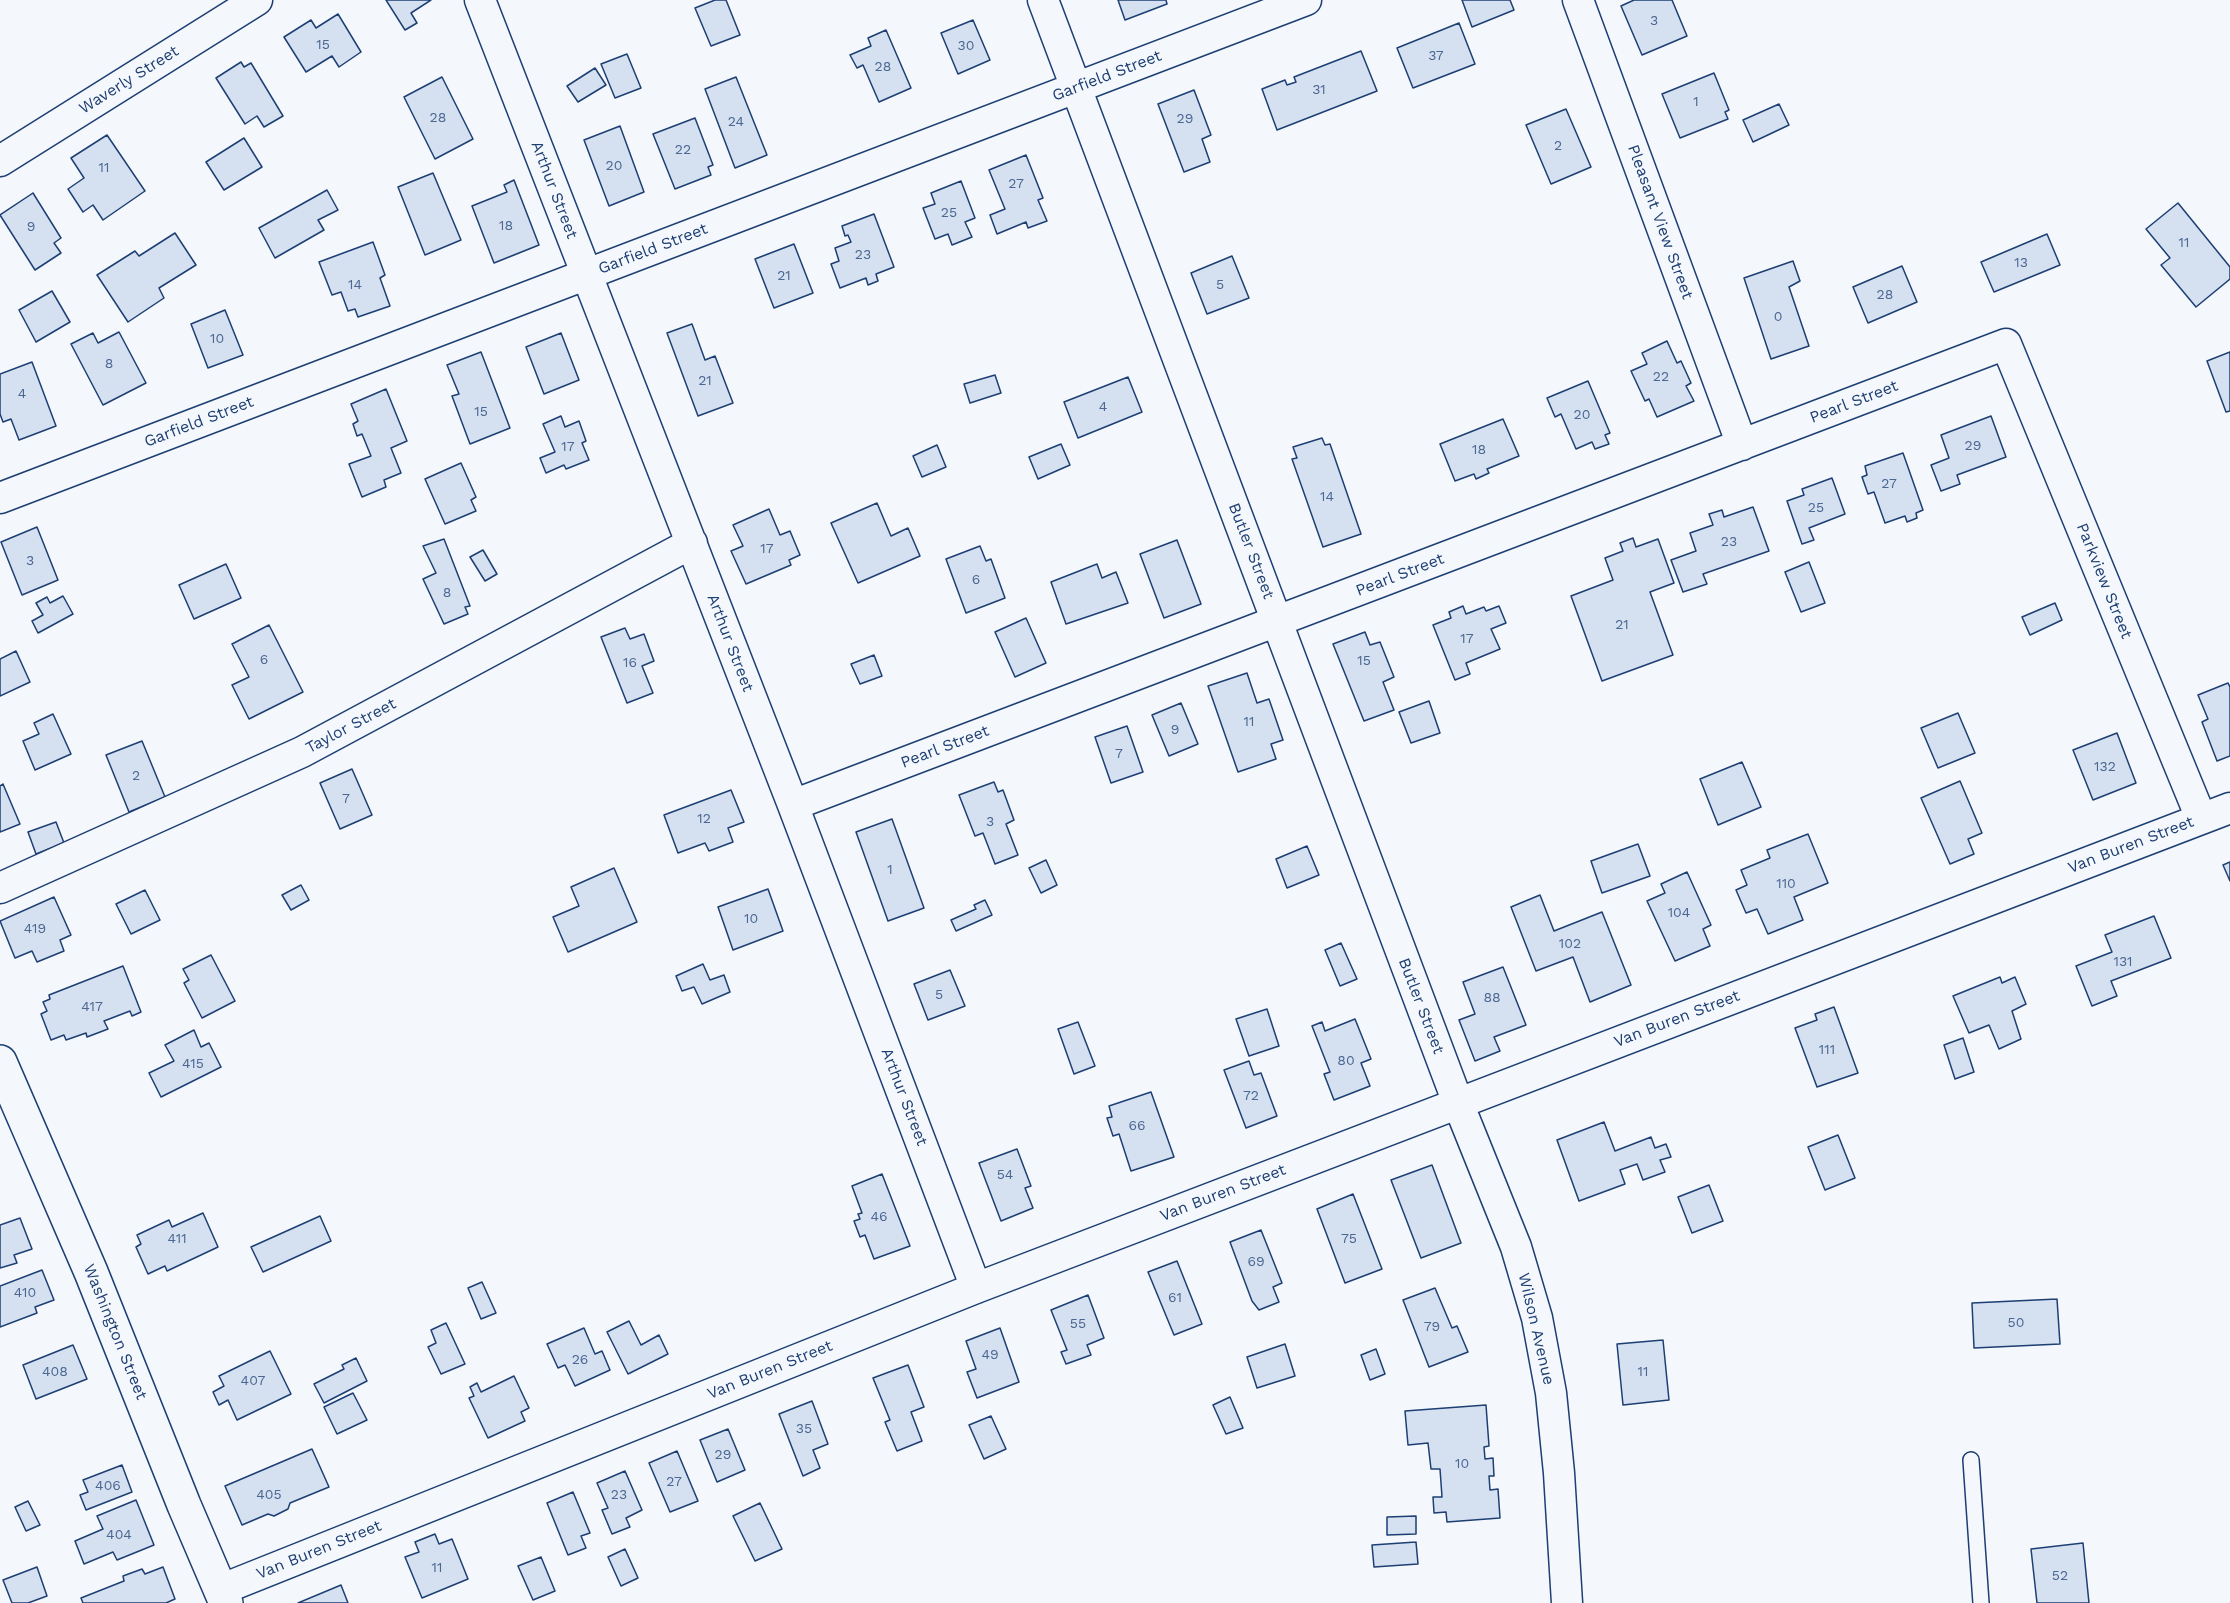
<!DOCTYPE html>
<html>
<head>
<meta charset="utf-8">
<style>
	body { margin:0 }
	canvas { display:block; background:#f4f7fb }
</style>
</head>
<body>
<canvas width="2230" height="1603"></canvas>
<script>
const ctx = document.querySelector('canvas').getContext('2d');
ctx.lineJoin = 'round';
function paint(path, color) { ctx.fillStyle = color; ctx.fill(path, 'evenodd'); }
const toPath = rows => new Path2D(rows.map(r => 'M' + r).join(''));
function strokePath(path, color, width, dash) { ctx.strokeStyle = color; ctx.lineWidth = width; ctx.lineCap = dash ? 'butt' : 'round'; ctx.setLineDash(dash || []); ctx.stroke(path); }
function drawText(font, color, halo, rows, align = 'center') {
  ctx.font = font + ' "Work Sans",sans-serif'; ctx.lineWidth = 4.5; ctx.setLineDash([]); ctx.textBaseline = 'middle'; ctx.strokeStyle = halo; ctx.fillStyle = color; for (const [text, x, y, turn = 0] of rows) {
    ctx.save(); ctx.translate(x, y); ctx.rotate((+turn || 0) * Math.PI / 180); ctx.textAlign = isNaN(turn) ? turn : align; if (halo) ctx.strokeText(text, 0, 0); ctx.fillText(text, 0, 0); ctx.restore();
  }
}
const building = toPath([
	[386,0,431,0,411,13,417,23,405,30,386,0],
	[715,0,726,0,740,35,711,46,695,8,715,0],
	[1118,0,1166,0,1167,4,1125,20,1118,0],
	[1462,0,1510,0,1514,10,1472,27,1462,0],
	[1634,0,1672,0,1687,36,1642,55,1621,6,1634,0],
	[338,14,361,52,339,67,332,56,306,72,284,37,311,20,316,28,338,14],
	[973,20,990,60,958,74,941,33,973,20],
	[1459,23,1475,64,1413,88,1397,48,1459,23],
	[886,30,911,88,879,102,863,65,857,68,850,55,871,46,868,38,886,30],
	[1361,51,1377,91,1277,130,1262,89,1285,80,1287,85,1296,82,1294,77,1361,51],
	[627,54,641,88,615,98,601,64,627,54],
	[241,62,244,67,251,63,283,116,264,127,257,116,245,124,216,78,241,62],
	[595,68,606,85,578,102,567,86,595,68],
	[1714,73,1729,110,1725,112,1728,119,1680,138,1662,94,1714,73],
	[442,77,473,139,435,159,404,97,442,77],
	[736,77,767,155,735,168,705,89,736,77],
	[1194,90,1211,135,1202,139,1210,162,1184,172,1158,104,1194,90],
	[1779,104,1789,125,1753,142,1743,120,1779,104],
	[1566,109,1591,167,1551,184,1526,125,1566,109],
	[695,118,713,165,708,167,711,175,675,189,653,134,695,118],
	[620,126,644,192,609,206,584,140,620,126],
	[107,135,145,191,103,220,93,205,83,212,68,189,84,178,71,158,107,135],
	[244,138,262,167,224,190,206,162,244,138],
	[1026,155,1043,198,1038,200,1047,221,1028,228,1026,222,997,234,990,215,1005,209,989,170,1026,155],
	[433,173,461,240,425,255,398,187,433,173],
	[514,180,539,245,494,263,472,206,507,192,504,185,514,180],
	[961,181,975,218,965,222,972,237,952,245,948,234,935,239,923,208,935,204,931,193,961,181],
	[327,190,338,210,318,220,324,230,275,258,259,228,327,190],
	[33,193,61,238,54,243,61,253,35,270,0,215,33,193],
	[2178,203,2230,267,2230,279,2196,307,2161,265,2170,258,2146,229,2178,203],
	[874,214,894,267,876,274,878,281,868,285,866,278,840,288,831,264,839,261,835,248,851,242,848,235,845,236,842,226,874,214],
	[175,233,196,265,159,288,164,298,128,322,97,275,135,251,139,256,175,233],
	[2047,234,2060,265,1994,292,1981,262,2047,234],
	[373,242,385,275,380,278,390,306,358,317,355,309,348,311,341,292,332,295,319,262,373,242],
	[794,244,813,293,774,308,755,259,794,244],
	[1232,256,1249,298,1207,314,1191,273,1232,256],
	[1793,261,1800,281,1789,287,1809,346,1771,359,1744,278,1793,261],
	[1902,266,1917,302,1868,323,1853,287,1902,266],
	[52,291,70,322,36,342,19,310,52,291],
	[225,310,243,355,208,368,191,324,225,310],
	[692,324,705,360,715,356,733,403,698,416,667,333,692,324],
	[119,332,146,383,103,405,71,344,93,333,98,343,119,332],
	[561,333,579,380,544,394,526,347,561,333],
	[1667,341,1677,363,1681,361,1691,383,1686,386,1694,401,1657,417,1649,399,1645,401,1631,371,1647,364,1642,353,1667,341],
	[481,352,510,428,470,444,452,396,459,394,447,365,481,352],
	[2230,352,2230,411,2226,412,2207,361,2230,352],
	[32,362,56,426,19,440,11,419,3,422,0,414,0,374,32,362],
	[995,375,1001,393,970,403,964,384,995,375],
	[1128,377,1142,412,1078,438,1064,402,1128,377],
	[1588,381,1610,433,1605,435,1609,444,1595,449,1592,442,1576,449,1561,414,1555,417,1547,398,1588,381],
	[386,389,407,441,391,448,401,473,384,480,386,487,362,497,349,464,371,456,362,434,357,436,353,424,358,421,351,404,386,389],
	[561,416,565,427,579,421,586,441,582,443,589,460,566,469,564,465,546,473,540,458,555,452,543,424,561,416],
	[1991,416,2006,457,1957,475,1960,484,1941,491,1931,465,1949,458,1941,435,1991,416],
	[1503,419,1519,456,1487,469,1489,473,1476,479,1474,474,1455,481,1440,444,1503,419],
	[1322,438,1325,445,1330,444,1361,534,1323,547,1292,459,1297,458,1293,447,1322,438],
	[1061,444,1070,465,1038,479,1029,457,1061,444],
	[937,445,946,467,922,477,913,456,937,445],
	[1903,453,1923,510,1916,513,1917,518,1907,522,1905,516,1885,523,1874,492,1868,494,1862,477,1867,475,1865,466,1903,453],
	[461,463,476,497,471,500,476,511,445,524,425,479,461,463],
	[1832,478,1845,514,1809,528,1814,540,1802,544,1787,501,1804,495,1802,489,1832,478],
	[877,503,891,536,908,528,920,556,858,583,831,523,877,503],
	[1753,507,1769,551,1703,574,1707,584,1683,592,1671,560,1696,551,1690,533,1713,525,1709,514,1722,510,1724,517,1753,507],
	[769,509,780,535,790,531,800,555,789,560,791,565,746,584,731,551,743,546,733,525,769,509],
	[37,527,58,580,22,595,1,542,37,527],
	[1633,538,1636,547,1658,539,1674,583,1650,592,1673,655,1602,681,1571,596,1613,580,1605,558,1623,551,1620,543,1633,538],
	[444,539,470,606,465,607,468,614,444,624,423,579,436,573,423,546,444,539],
	[1177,540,1201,604,1164,618,1140,554,1177,540],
	[980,546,986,561,991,559,1005,598,966,613,946,559,980,546],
	[483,550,497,574,485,581,470,557,483,550],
	[1809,562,1825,603,1801,612,1785,572,1809,562],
	[226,564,241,598,194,619,179,585,226,564],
	[1097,564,1102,578,1116,572,1128,603,1066,624,1051,582,1097,564],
	[63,596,73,614,38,633,32,621,43,615,36,603,47,597,50,603,63,596],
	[2055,603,2062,620,2030,635,2022,617,2055,603],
	[1463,606,1466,614,1484,607,1486,611,1499,606,1506,623,1491,629,1500,649,1466,663,1470,674,1455,680,1433,625,1451,618,1449,612,1463,606],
	[1026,618,1046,663,1015,677,995,632,1026,618],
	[269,625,303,692,249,719,232,685,249,677,232,644,269,625],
	[625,628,630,639,644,634,654,661,642,666,653,693,627,703,601,637,625,628],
	[1365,632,1370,645,1380,642,1394,677,1383,682,1394,710,1364,721,1333,644,1365,632],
	[16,651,30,682,0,696,0,659,16,651],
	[874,655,882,676,860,684,851,664,874,655],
	[1247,673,1257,703,1269,699,1283,740,1271,744,1276,759,1238,772,1208,686,1247,673],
	[2228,683,2230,687,2230,756,2217,761,2202,722,2208,719,2198,695,2228,683],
	[1429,701,1440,733,1411,743,1399,712,1429,701],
	[1181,703,1198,744,1169,756,1152,715,1181,703],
	[1958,713,1975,753,1938,768,1921,728,1958,713],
	[53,714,71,754,35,770,23,741,39,734,34,723,53,714],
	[1127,726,1143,772,1111,783,1095,737,1127,726],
	[2117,733,2136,783,2093,800,2073,750,2117,733],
	[142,741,165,797,129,812,106,755,142,741],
	[1742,762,1761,807,1718,825,1700,779,1742,762],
	[352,769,372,815,340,829,320,783,352,769],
	[1960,781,1982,833,1968,839,1974,854,1950,864,1921,798,1960,781],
	[994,782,998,792,1003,790,1014,820,1006,824,1018,855,995,864,983,833,975,836,959,795,994,782],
	[3,784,20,824,0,832,0,786,3,784],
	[731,790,744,822,728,828,733,842,709,851,705,843,678,853,664,815,731,790],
	[892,819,924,908,888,921,856,832,892,819],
	[56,822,64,843,36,854,28,832,56,822],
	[1808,834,1828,883,1794,897,1803,920,1768,934,1757,909,1746,913,1736,890,1747,885,1741,870,1770,858,1767,850,1808,834],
	[1638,844,1650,876,1602,893,1591,861,1638,844],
	[1307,846,1319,875,1287,888,1276,859,1307,846],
	[1046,860,1057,885,1041,893,1029,868,1046,860],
	[2230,862,2230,881,2223,865,2230,862],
	[614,868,637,922,568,952,553,917,579,906,571,887,614,868],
	[1687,872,1711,925,1703,929,1710,946,1675,961,1647,901,1665,893,1661,884,1687,872],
	[301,885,309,900,291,910,282,895,301,885],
	[768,889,783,931,733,950,718,907,768,889],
	[145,890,160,920,131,934,116,904,145,890],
	[1540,895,1554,931,1602,912,1631,985,1590,1002,1573,957,1536,971,1511,907,1540,895],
	[54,897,71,935,60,940,64,951,37,962,32,951,15,958,0,921,54,897],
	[985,900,992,915,956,931,951,920,976,909,974,905,985,900],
	[2154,916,2171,958,2111,981,2117,996,2092,1006,2076,966,2112,952,2105,935,2154,916],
	[1341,943,1357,979,1340,986,1325,950,1341,943],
	[211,955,235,1001,202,1018,184,983,189,980,183,969,211,955],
	[703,964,710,980,724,975,730,992,702,1004,694,987,682,991,676,976,703,964],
	[123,966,141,1012,132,1016,130,1011,104,1021,108,1029,87,1037,86,1033,66,1040,64,1035,51,1040,41,1014,47,1011,43,1002,50,999,49,995,123,966],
	[1503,967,1526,1025,1494,1037,1500,1051,1475,1061,1459,1020,1475,1014,1463,982,1503,967],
	[950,970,965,1006,928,1020,914,984,950,970],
	[2000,977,2002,983,2015,977,2026,1004,2012,1011,2021,1039,1999,1049,1989,1025,1969,1033,1953,996,2000,977],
	[1834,1007,1858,1073,1817,1087,1795,1028,1817,1020,1815,1014,1834,1007],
	[1267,1009,1279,1046,1249,1056,1236,1019,1267,1009],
	[1355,1019,1371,1059,1361,1063,1370,1086,1334,1100,1324,1074,1330,1072,1312,1026,1322,1022,1325,1031,1355,1019],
	[1078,1022,1095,1066,1074,1074,1058,1029,1078,1022],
	[194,1030,201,1047,209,1043,221,1067,161,1097,149,1073,174,1061,165,1045,194,1030],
	[1963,1038,1974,1072,1955,1079,1944,1045,1963,1038],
	[1249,1061,1254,1075,1261,1073,1277,1116,1246,1128,1224,1070,1249,1061],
	[1151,1092,1174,1157,1131,1171,1119,1134,1113,1136,1107,1118,1112,1117,1109,1106,1151,1092],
	[1604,1122,1615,1151,1651,1137,1655,1148,1666,1144,1671,1157,1660,1160,1665,1172,1643,1180,1637,1164,1620,1170,1625,1184,1579,1201,1557,1140,1604,1122],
	[1838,1135,1855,1178,1825,1190,1808,1147,1838,1135],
	[1017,1149,1031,1186,1025,1188,1033,1208,1001,1221,979,1163,1017,1149],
	[1432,1165,1461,1243,1421,1258,1391,1180,1432,1165],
	[882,1174,910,1246,874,1259,865,1235,860,1237,854,1221,860,1219,858,1214,862,1213,852,1186,882,1174],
	[1709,1185,1723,1221,1692,1233,1678,1197,1709,1185],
	[1353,1194,1382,1269,1345,1283,1317,1209,1353,1194],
	[203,1213,218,1247,167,1271,165,1266,148,1274,136,1247,141,1244,137,1235,169,1220,172,1227,203,1213],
	[320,1216,331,1241,263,1272,251,1247,320,1216],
	[20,1218,32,1249,14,1255,17,1263,0,1268,0,1225,20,1218],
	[1261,1230,1282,1283,1273,1287,1279,1302,1259,1310,1252,1301,1230,1242,1261,1230],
	[1177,1261,1202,1324,1174,1335,1148,1272,1177,1261],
	[42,1270,54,1300,35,1307,37,1313,0,1327,0,1286,42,1270],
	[482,1282,496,1313,481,1319,468,1288,482,1282],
	[1435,1288,1452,1328,1457,1326,1468,1352,1429,1367,1403,1300,1435,1288],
	[1088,1295,1104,1338,1087,1345,1091,1355,1066,1364,1061,1352,1067,1350,1051,1310,1088,1295],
	[2057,1299,2060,1344,1974,1348,1972,1303,2057,1299],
	[629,1321,641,1345,659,1335,668,1354,628,1374,607,1332,629,1321],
	[446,1323,465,1364,441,1374,428,1347,436,1343,431,1330,446,1323],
	[584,1328,595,1354,602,1351,610,1370,575,1386,565,1365,558,1368,547,1344,584,1328],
	[1000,1328,1019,1382,977,1398,967,1372,976,1369,966,1341,1000,1328],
	[1663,1340,1669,1400,1623,1405,1617,1344,1663,1340],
	[1285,1344,1295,1376,1257,1388,1247,1357,1285,1344],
	[73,1345,87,1379,36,1399,23,1365,73,1345],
	[1376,1349,1385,1374,1370,1380,1361,1355,1376,1349],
	[270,1351,291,1394,237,1420,228,1400,219,1405,213,1392,224,1386,219,1376,270,1351],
	[356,1358,367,1381,324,1403,314,1384,344,1369,342,1365,356,1358],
	[908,1365,924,1407,911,1412,922,1441,897,1451,885,1422,890,1420,873,1378,908,1365],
	[514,1376,529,1408,521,1412,525,1421,488,1438,469,1398,474,1396,470,1387,477,1383,481,1392,514,1376],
	[353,1393,367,1420,337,1434,324,1407,353,1393],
	[1230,1397,1243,1428,1226,1434,1213,1405,1230,1397],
	[812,1401,828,1444,813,1450,820,1468,803,1476,779,1414,812,1401],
	[1486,1405,1489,1446,1484,1447,1485,1459,1493,1458,1494,1476,1489,1476,1490,1490,1498,1489,1500,1518,1447,1522,1446,1512,1434,1513,1433,1497,1442,1497,1440,1469,1431,1469,1428,1443,1408,1445,1405,1411,1486,1405],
	[991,1416,1006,1449,984,1459,969,1425,991,1416],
	[728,1429,745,1470,717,1482,700,1440,728,1429],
	[312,1449,329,1487,290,1503,288,1509,274,1516,268,1514,242,1525,225,1486,312,1449],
	[677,1451,698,1501,670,1512,649,1463,677,1451],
	[122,1465,132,1492,86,1510,80,1495,88,1492,83,1480,122,1465],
	[625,1471,642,1510,626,1518,630,1527,612,1534,602,1510,608,1508,597,1483,625,1471],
	[573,1492,590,1533,581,1536,586,1548,568,1555,547,1503,573,1492],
	[136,1500,154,1545,117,1560,113,1552,84,1564,75,1541,103,1529,97,1516,136,1500],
	[28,1501,40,1525,26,1531,15,1507,28,1501],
	[760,1503,782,1549,755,1561,733,1516,760,1503],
	[1416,1516,1416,1534,1387,1535,1387,1517,1416,1516],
	[435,1534,439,1544,452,1539,468,1579,422,1598,405,1557,419,1552,415,1542,435,1534],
	[1416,1542,1418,1564,1374,1567,1372,1545,1416,1542],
	[2083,1543,2089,1603,2037,1603,2031,1549,2083,1543],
	[625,1549,638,1578,621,1586,608,1557,625,1549],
	[541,1557,555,1591,533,1600,518,1566,541,1557],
	[37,1567,47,1596,28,1603,12,1603,3,1580,37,1567],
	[163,1567,175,1599,166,1603,83,1603,81,1598,124,1581,123,1576,142,1569,145,1574,163,1567],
	[341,1585,348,1603,298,1603,341,1585]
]);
const lane = toPath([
	[1971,1460,1981,1603]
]);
const street = toPath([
	[480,0,793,805,976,1288],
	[1043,0,1458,1103,1516,1247,1537,1318,1551,1393,1559,1473,1567,1603],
	[1578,0,1742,445],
	[0,161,257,0],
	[0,498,1306,0],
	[793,805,2006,344,2201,818],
	[0,888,302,752,692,543],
	[220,1590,976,1288,2230,808]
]);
const secondary = toPath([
	[0,1062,91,1272,184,1505,226,1603]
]);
const numberNames = [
	["3",1654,21],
	["15",323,45],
	["30",966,46],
	["37",1436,56],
	["28",883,67],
	["31",1319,90],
	["1",1696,102],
	["28",438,118],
	["29",1185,119],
	["24",736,122],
	["2",1558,146],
	["22",683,150],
	["20",614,166],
	["11",104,168],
	["27",1016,184],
	["25",949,213],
	["18",506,226],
	["9",31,227],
	["11",2184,243],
	["23",863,255],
	["13",2021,263],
	["21",784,276],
	["14",355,285],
	["5",1220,285],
	["28",1885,295],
	["0",1778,317],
	["10",217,339],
	["8",109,364],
	["22",1661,377],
	["21",705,381],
	["4",22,394],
	["4",1103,407],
	["15",481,412],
	["20",1582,415],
	["29",1973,446],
	["17",568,447],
	["18",1479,450],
	["27",1889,484],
	["14",1327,497],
	["25",1816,508],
	["23",1729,542],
	["17",767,549],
	["3",30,561],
	["6",976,580],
	["8",447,593],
	["21",1622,625],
	["17",1467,639],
	["6",264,660],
	["15",1364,661],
	["16",630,663],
	["11",1249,722],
	["9",1175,730],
	["7",1119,754],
	["132",2105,767],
	["2",136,776],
	["7",346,799],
	["12",704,819],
	["3",990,822],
	["1",890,870],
	["110",1786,884],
	["104",1679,913],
	["10",751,919],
	["419",35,929],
	["102",1570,944],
	["131",2123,962],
	["5",939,995],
	["88",1492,998],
	["417",92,1007],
	["111",1827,1050],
	["80",1346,1061],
	["415",193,1064],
	["72",1251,1096],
	["66",1137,1126],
	["54",1005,1175],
	["46",879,1217],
	["411",177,1239],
	["75",1349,1239],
	["69",1256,1262],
	["410",25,1293],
	["61",1175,1298],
	["50",2016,1323],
	["55",1078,1324],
	["79",1432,1327],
	["49",990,1355],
	["26",580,1360],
	["408",55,1372],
	["11",1643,1372],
	["407",253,1381],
	["35",804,1429],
	["29",723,1455],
	["10",1462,1464],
	["27",674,1482],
	["406",108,1486],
	["405",269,1495],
	["23",619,1495],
	["404",119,1535],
	["11",437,1568],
	["52",2060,1576]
];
const streetNames = [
	["Garfield Street",1107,76,-21],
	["Waverly Street",129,80,-32],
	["Arthur Street",554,190,69],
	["Pleasant View Street",1660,222,70],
	["Garfield Street",653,249,-21],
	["Pearl Street",1854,402,-21],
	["Garfield Street",199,422,-21],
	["Butler Street",1251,551,69],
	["Pearl Street",1400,575,-21],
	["Parkview Street",2104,581,68],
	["Arthur Street",730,643,69],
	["Taylor Street",351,726,-28],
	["Pearl Street",945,747,-21],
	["Van Buren Street",2131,845,-21],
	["Butler Street",1421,1006,69],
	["Van Buren Street",1677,1019,-21],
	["Arthur Street",904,1097,69],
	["Van Buren Street",1223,1193,-21],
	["Wilson Avenue",1536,1329,77],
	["Washington Street",115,1332,68],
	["Van Buren Street",770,1370,-22],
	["Van Buren Street",319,1550,-22]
];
paint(building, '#d5e0f0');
strokePath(building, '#1d3f73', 1.5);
strokePath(lane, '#1d3f73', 18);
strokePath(street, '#1d3f73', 33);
strokePath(secondary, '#1d3f73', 36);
strokePath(lane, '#f4f7fb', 15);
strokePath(street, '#f4f7fb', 30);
strokePath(secondary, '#f4f7fb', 33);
drawText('14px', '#4b6792', null, numberNames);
drawText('16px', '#1d3f73', '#f4f7fb', streetNames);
</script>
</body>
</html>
